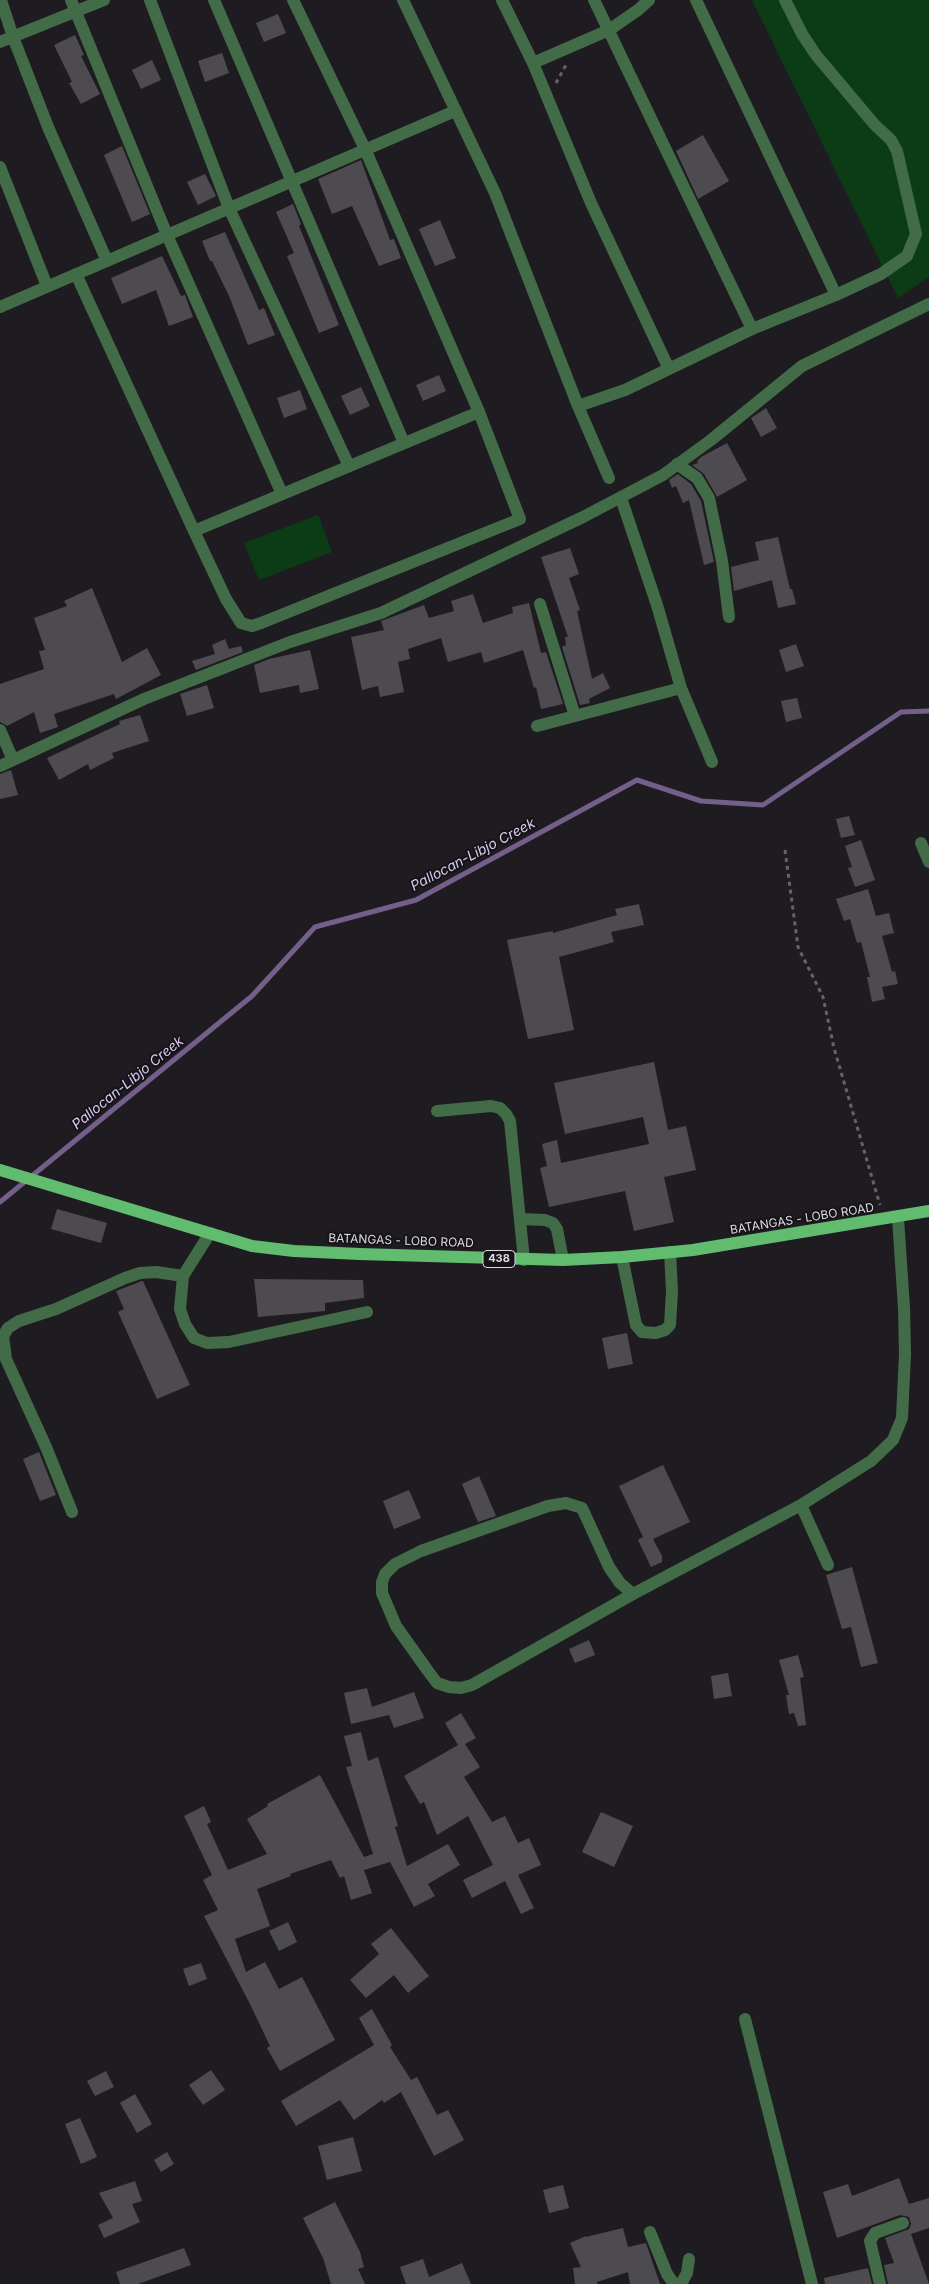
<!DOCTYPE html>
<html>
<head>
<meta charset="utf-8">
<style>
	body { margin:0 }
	canvas { display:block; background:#1e1c21 }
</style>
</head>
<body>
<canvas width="929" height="2284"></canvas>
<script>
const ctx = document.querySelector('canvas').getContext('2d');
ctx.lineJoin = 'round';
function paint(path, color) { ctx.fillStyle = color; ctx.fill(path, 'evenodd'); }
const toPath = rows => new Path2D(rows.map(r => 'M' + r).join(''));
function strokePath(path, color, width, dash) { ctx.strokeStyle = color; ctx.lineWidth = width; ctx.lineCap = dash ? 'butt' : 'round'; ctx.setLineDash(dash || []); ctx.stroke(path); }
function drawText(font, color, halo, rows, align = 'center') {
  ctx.font = font + ' Inter,sans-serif'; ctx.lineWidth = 4; ctx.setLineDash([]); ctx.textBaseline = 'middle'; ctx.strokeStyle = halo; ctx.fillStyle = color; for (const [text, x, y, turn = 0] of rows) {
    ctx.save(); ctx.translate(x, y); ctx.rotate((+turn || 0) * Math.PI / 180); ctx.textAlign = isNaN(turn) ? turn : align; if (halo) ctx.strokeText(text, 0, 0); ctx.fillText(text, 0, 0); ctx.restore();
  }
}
const green = toPath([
	[752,0,929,0,929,277,898,298],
	[318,515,332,552,259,580,244,543]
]);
const stream = toPath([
	[0,1202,252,996,315,927,416,900,637,780,701,801,763,805,901,712,929,711]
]);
const building = toPath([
	[278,14,286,33,264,42,256,23],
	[75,35,84,55,81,56,100,94,81,104,69,83,72,82,54,45],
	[222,53,229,73,205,82,198,61],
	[152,60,161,80,141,89,132,70],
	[703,135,729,181,698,199,676,151],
	[122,146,150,214,132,222,104,155],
	[361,160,390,240,394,239,401,258,379,266,352,206,332,214,318,179],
	[205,174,216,196,198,205,187,182],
	[293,204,301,224,299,226,339,325,319,333,287,256,294,253,276,212],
	[440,220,456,258,435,266,419,229],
	[225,232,259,310,264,308,275,335,248,345,229,296,212,261,210,261,202,241],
	[162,256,181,296,185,295,193,317,169,326,156,290,122,304,111,278],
	[439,375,446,391,423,401,416,385],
	[361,387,370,406,350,415,341,396],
	[300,390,307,409,284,418,277,398],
	[766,408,777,428,761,437,751,418],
	[727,443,747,480,717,497,704,474,692,465,698,463,697,461,701,457],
	[678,474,691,484,701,501,714,562,704,565,689,500,683,503,676,486,672,488,669,480],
	[778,537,790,589,792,589,796,604,778,608,772,580,734,591,731,567,759,560,755,542],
	[570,548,579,574,569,578,580,610,577,611,592,679,603,673,610,688,589,699,590,703,580,705,562,647,566,645,565,637,568,637,541,557],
	[92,588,122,662,147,648,161,675,116,699,114,694,54,714,58,727,40,733,34,712,7,726,0,722,0,684,44,669,39,651,45,650,34,618,67,606,64,601],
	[473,594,483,623,513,613,512,607,529,603,541,653,546,652,563,704,541,709,536,687,534,688,523,650,484,663,481,652,448,662,441,638,408,649,410,659,398,662,404,692,380,697,378,686,362,690,351,637,384,630,381,621,424,605,429,618,454,611,451,601],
	[225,639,229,649,241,646,243,652,196,670,192,661,215,654,212,645],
	[796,644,804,666,786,672,779,650],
	[310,650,319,689,300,693,299,685,260,693,254,665,269,659],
	[207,685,214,708,187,716,180,694],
	[797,698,802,718,786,722,781,701],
	[140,715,149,741,112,753,114,758,90,770,88,764,59,780,47,758,120,724,119,721],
	[11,770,18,795,0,799,0,774],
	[849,816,855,835,841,838,836,819],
	[861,840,875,880,855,887,848,868,852,867,845,846],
	[868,889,876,916,889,913,894,933,882,936,892,972,895,971,898,984,882,987,885,999,872,1002,867,977,870,977,861,942,857,943,850,919,844,921,836,899],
	[639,904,644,925,611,932,614,942,559,957,574,1030,528,1039,507,940,553,931,553,933,617,915,615,909],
	[654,1062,668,1130,686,1126,696,1170,664,1177,674,1222,634,1231,625,1191,549,1207,540,1168,547,1166,542,1144,557,1140,561,1163,649,1144,643,1117,565,1134,554,1083],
	[57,1209,107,1223,101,1243,51,1229],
	[254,1279,363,1280,364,1298,325,1303,325,1311,258,1317],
	[142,1281,143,1281,190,1385,157,1399,118,1312,124,1309,116,1291],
	[627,1333,633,1364,608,1369,602,1338],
	[39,1452,56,1495,40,1501,23,1459],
	[663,1465,690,1522,653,1539,662,1556,662,1562,651,1567,638,1540,643,1537,619,1486],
	[479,1476,496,1516,478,1522,462,1484],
	[409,1490,421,1518,394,1529,383,1501],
	[852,1567,878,1663,861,1667,851,1627,842,1629,826,1575],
	[589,1640,595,1655,575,1663,569,1649],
	[798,1655,804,1677,800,1678,806,1725,798,1726,794,1713,789,1714,786,1695,789,1695,779,1660],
	[728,1673,732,1696,714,1699,711,1676],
	[367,1688,372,1707,414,1692,424,1718,394,1728,389,1715,351,1724,344,1693],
	[461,1713,476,1738,465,1744,480,1767,464,1777,492,1822,505,1816,518,1843,529,1838,541,1865,518,1875,534,1908,521,1914,505,1881,472,1898,463,1880,493,1865,468,1816,437,1835,424,1802,420,1804,404,1776,458,1745,445,1723],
	[361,1732,368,1761,378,1757,398,1826,395,1827,407,1866,448,1844,460,1865,428,1884,435,1896,414,1907,390,1862,364,1870,372,1893,351,1900,344,1876,340,1878,331,1860,290,1874,291,1876,257,1889,270,1926,235,1939,246,1972,265,1962,279,1989,302,1977,335,2040,280,2071,267,2048,270,2046,250,2004,204,1916,218,1910,203,1880,212,1875,184,1816,204,1806,211,1822,207,1824,228,1870,267,1854,247,1819,268,1806,267,1804,320,1775,364,1857,373,1854,346,1767,352,1766,344,1736],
	[601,1812,633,1826,614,1867,582,1852],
	[288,1922,297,1942,279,1951,269,1931],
	[391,1928,429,1976,408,1993,394,1975,366,1998,350,1980,379,1954,371,1944],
	[201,1963,207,1979,189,1986,183,1969],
	[372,2009,392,2045,390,2047,411,2080,417,2077,437,2115,448,2110,464,2140,434,2156,401,2092,384,2103,382,2100,354,2120,340,2100,296,2126,281,2101,374,2045,359,2018],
	[211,2070,225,2090,203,2105,189,2085],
	[106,2071,114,2087,95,2096,87,2081],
	[135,2094,152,2124,137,2133,120,2103],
	[80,2118,97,2157,81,2164,65,2124],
	[353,2137,362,2171,327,2180,318,2146],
	[167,2152,174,2164,161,2172,154,2160],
	[899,2178,909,2204,929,2198,929,2228,911,2234,929,2284,888,2284,884,2265,894,2263,885,2238,909,2229,911,2224,909,2217,900,2215,837,2238,823,2192,848,2184,852,2196],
	[135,2181,142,2201,132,2204,140,2222,104,2238,98,2225,113,2218,99,2193],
	[563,2185,569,2208,549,2213,543,2190],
	[335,2202,360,2252,364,2267,358,2269,365,2284,331,2284,323,2258,303,2218],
	[623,2228,628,2247,646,2243,660,2284,630,2284,628,2272,597,2282,597,2284,575,2284,573,2268,581,2267,570,2243,586,2236,586,2237],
	[184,2248,191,2265,138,2284,120,2284,116,2272],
	[423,2259,429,2277,462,2263,471,2284,406,2284,400,2267],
	[868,2268,872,2284,825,2284,824,2278]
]);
const path = toPath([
	[556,83,566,65],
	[785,850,798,947,823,997,834,1048,880,1205]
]);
const minor = toPath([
	[1,0,13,37,48,127,107,261],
	[71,0,167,235,282,494],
	[150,0,229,208,349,466],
	[214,0,404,443],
	[403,0,495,193,578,406,609,478],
	[502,0,533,63,591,203,669,369],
	[594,0,752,329],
	[696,0,836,295],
	[0,42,104,0],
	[533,63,609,30,638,10,649,0],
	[0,167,47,286],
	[76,274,194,531,226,599,241,623,252,626,261,623,520,519,479,412,365,149,293,0],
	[0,307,455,111],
	[578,406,625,390,752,329,836,295,881,274,907,256,916,234,897,151,891,140,874,124,816,55,802,34,785,0],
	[677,464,697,478,709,498,722,561,729,617],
	[621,498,657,605,681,688,712,762],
	[194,531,479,412],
	[540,604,575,716],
	[537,726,681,688],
	[0,730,13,760],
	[0,766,144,699,290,642,381,613,583,517,663,475,711,440,802,366,929,304],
	[921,843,929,862],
	[437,1111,491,1106,500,1108,506,1114,510,1121,524,1260],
	[521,1219,545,1220,553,1223,557,1229,563,1260],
	[210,1233,183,1276,180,1309,185,1324,194,1338,207,1343,229,1342,367,1312],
	[622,1257,636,1325,642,1332,656,1333,665,1330,670,1325,672,1291,670,1252],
	[801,1505,828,1565],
	[72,1512,46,1447,6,1359,3,1336,8,1328,19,1321,56,1309,125,1278,140,1273,156,1272,183,1276],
	[633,1594,620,1583,609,1567,582,1508,566,1503,548,1506,421,1551,395,1564,385,1574,382,1582,382,1593,396,1626,428,1671,437,1683,449,1687,461,1688,472,1685,633,1594,801,1505,871,1461,893,1440,902,1418,905,1354,904,1308,898,1218],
	[745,2019,812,2284],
	[650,2232,667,2274,674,2284],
	[681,2284,687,2273,689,2259],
	[880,2284,870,2241,875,2233,903,2223]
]);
const major = toPath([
	[0,1170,252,1246,294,1251,360,1254,563,1260,622,1257,693,1250,929,1211]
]);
const shields = [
	[499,1259,32]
];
const shieldNames = [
	["438",499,1259]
];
const streetNames = [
	["BATANGAS - LOBO ROAD",802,1219,-9],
	["BATANGAS - LOBO ROAD",401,1241,2]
];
const waterNames = [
	["Pallocan-Libjo Creek",473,855,-28],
	["Pallocan-Libjo Creek",128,1083,-39]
];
paint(green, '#0b3c16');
strokePath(stream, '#745f8b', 5);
paint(building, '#4d4b50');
strokePath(path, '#656367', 3, [4, 4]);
strokePath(minor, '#426c47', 12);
strokePath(major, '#61bc6f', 12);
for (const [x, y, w] of shields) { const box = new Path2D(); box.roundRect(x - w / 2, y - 8.5, w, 17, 4); ctx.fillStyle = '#151318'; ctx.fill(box); strokePath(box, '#dddbde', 1); }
drawText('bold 11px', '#dddbde', null, shieldNames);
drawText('12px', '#dddbde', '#151318', streetNames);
drawText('italic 14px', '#dacbf1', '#151318', waterNames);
</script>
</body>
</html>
